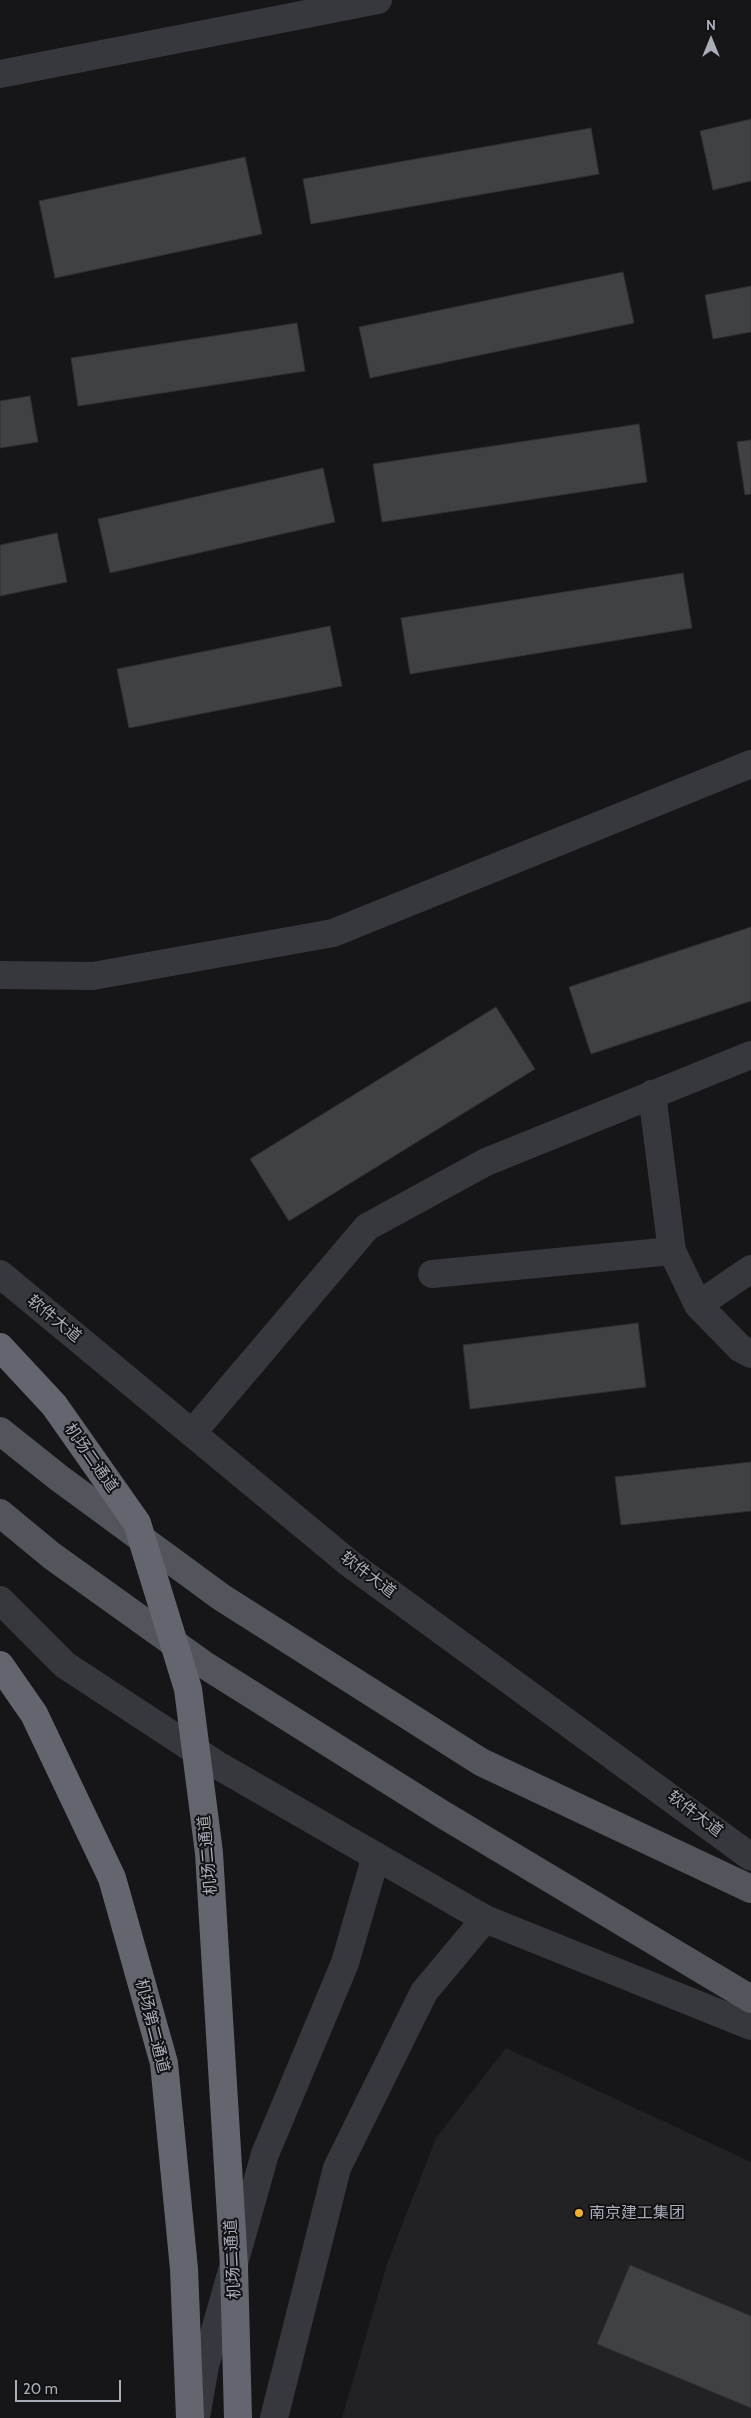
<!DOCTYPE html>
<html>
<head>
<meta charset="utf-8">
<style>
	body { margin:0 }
	#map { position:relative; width:751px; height:2418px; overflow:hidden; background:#161618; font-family:Cabin,sans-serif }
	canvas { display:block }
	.north { position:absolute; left:686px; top:15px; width:50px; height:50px; -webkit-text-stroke:4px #111113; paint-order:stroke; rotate:0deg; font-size:14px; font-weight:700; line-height:20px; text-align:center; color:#a8adb8 }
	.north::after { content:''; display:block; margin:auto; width:18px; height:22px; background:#a8adb8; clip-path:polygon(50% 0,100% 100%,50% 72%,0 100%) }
	.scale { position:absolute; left:15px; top:2380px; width:106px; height:22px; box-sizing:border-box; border:2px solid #a8adb8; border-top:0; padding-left:6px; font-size:15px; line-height:18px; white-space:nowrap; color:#a8adb8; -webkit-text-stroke:4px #111113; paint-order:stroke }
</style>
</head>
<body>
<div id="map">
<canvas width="751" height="2418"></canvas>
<div class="north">N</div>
<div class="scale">20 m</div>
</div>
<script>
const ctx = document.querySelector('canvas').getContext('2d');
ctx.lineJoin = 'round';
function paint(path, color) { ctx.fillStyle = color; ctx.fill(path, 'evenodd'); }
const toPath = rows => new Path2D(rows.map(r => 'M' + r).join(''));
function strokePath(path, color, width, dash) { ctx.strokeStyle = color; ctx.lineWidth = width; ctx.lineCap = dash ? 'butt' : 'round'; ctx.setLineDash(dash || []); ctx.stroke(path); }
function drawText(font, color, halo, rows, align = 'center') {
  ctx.font = font + ' Cabin,"Noto Sans SC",sans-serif'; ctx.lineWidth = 4; ctx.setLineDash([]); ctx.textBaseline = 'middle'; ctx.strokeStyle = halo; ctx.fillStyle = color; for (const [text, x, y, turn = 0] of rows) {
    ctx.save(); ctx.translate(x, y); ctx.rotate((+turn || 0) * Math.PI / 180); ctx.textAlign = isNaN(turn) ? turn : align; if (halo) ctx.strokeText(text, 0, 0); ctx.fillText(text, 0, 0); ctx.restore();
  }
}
const built = toPath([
	[506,2048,751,2162,751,2418,342,2418,387,2264,436,2138]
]);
const building = toPath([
	[751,119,751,181,713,190,700,131,751,119],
	[591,128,599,174,311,224,303,179,591,128],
	[245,157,262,234,55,278,39,201,245,157],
	[623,272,634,323,370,378,359,327,623,272],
	[751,286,751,332,713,339,705,295,751,286],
	[297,323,305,371,78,406,71,358,297,323],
	[30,396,38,442,0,448,0,401,30,396],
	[639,424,647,482,382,522,373,464,639,424],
	[751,440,751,494,745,495,737,442,751,440],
	[323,468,335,522,110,573,98,519,323,468],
	[57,533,67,582,0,596,0,545,57,533],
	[683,573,692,628,410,674,401,618,683,573],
	[330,626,342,686,129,728,117,669,330,626],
	[751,927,751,1001,591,1054,569,987,751,927],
	[496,1007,535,1069,289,1221,250,1159,496,1007],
	[638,1323,646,1387,470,1409,463,1345,638,1323],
	[751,1462,751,1511,621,1525,615,1477,751,1462],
	[630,2265,751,2316,751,2408,597,2344,630,2265]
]);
const minor = toPath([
	[0,74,378,0],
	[0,975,93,976,333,933,751,764],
	[652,1094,672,1251,698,1305,740,1348,751,1354],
	[0,1274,349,1563,751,1857],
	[432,1274,672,1251],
	[698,1305,751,1269],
	[193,1432,367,1227,486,1162,751,1055],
	[0,1600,65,1665,219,1766,485,1919,751,2026],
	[196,2417,205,2366,265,2154,345,1963,376,1856],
	[274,2418,337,2168,424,1992,485,1919]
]);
const major = toPath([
	[0,1431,59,1478,221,1597,481,1762,751,1889],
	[0,1513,52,1556,203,1664,442,1814,751,1999]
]);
const highway = toPath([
	[0,1347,54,1405,137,1523,188,1689,209,1853,234,2266,238,2418],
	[0,1665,34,1714,112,1878,164,2063,184,2269,190,2418]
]);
const markers = [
	[579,2213,5,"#f2b134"]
];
const streetNames = [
	["软件大道",54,1319,39],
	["机场二通道",91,1458,55],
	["软件大道",368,1575,37],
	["软件大道",695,1814,37],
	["机场二通道",208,1855,-95],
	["机场第二通道",152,2026,76],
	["机场二通道",233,2259,-93]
];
const poiNames = [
	["南京建工集团",589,2213]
];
paint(built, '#222225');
paint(building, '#404145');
strokePath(building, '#303034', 1);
strokePath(minor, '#37383d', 28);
strokePath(major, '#53555c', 28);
strokePath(highway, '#63666e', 28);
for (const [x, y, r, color] of markers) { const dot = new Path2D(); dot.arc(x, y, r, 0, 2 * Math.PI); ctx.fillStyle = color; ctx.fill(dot); strokePath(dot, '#111113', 2); }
drawText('16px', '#a8adb8', '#111113', streetNames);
drawText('16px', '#a8adb8', '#111113', poiNames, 'left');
</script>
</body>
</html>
